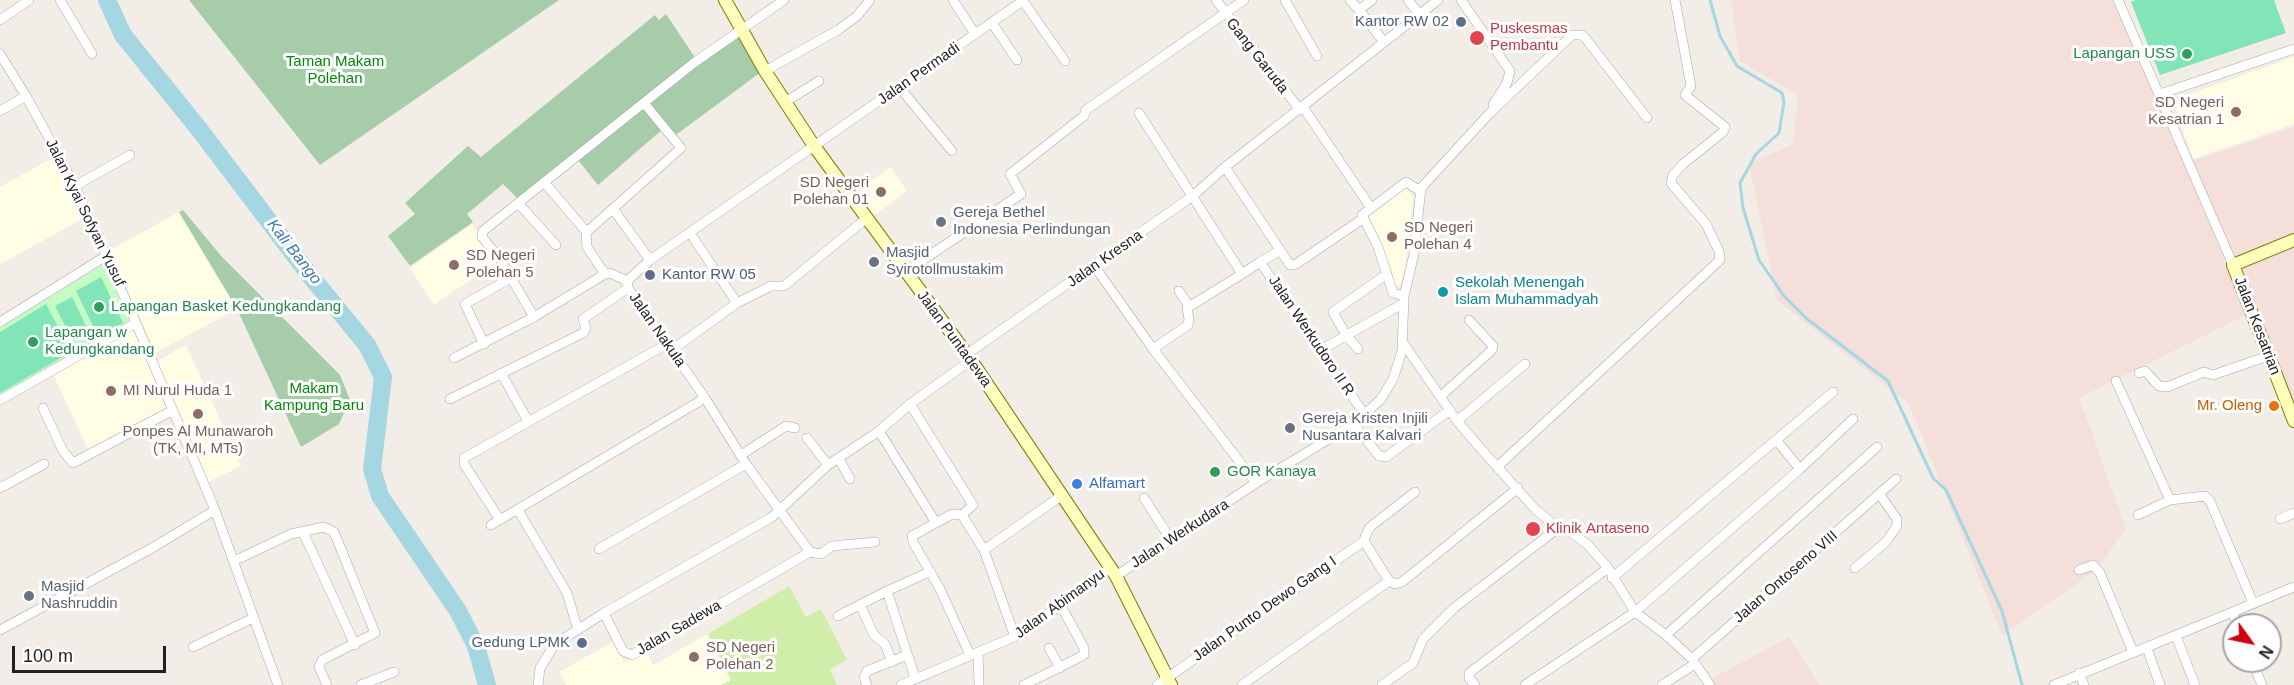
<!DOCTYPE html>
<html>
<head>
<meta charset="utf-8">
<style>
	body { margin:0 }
	#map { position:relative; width:2294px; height:685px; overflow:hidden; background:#f2ede7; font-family:Helvetica,sans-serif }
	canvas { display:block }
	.north { position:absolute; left:2222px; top:613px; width:60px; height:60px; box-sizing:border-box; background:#fff; border:2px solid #a6a6a6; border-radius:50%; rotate:123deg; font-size:16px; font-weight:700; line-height:24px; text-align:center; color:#212121 }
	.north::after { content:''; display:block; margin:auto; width:21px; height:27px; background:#d2000c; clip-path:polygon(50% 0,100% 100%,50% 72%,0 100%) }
	.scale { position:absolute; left:12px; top:646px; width:154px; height:27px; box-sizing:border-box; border:3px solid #212121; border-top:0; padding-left:8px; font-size:18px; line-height:21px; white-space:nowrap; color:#212121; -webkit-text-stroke:4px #fff; paint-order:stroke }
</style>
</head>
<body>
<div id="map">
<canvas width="2294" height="685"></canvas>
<div class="north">N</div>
<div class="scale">100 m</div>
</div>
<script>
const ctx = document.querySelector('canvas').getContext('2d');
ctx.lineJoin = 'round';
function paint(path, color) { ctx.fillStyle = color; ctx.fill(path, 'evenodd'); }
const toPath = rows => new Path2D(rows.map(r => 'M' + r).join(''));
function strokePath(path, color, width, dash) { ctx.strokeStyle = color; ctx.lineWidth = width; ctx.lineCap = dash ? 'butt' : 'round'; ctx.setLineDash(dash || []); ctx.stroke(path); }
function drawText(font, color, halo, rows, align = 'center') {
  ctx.font = font + ' Helvetica,sans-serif'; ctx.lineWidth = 6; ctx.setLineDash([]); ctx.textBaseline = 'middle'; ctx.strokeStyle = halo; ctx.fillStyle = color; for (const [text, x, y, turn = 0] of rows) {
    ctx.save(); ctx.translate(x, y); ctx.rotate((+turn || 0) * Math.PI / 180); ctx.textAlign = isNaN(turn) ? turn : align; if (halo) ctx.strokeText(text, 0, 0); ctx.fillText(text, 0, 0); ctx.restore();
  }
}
const education = toPath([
	[2294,57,2294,124,2193,159,2173,100],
	[52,158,82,212,81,217,79,221,0,264,0,187],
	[890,167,907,191,873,216,855,193],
	[1404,185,1413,197,1405,270,1400,285,1393,286,1365,215],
	[179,212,237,309,155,353,110,250],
	[472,224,498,261,434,305,410,268],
	[132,327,168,408,89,452,53,374],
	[186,345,241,466,208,482,155,362],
	[708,634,731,680,721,685,566,685,559,672,614,641,624,663,646,650,653,665]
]);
const military = toPath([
	[1731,0,2113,0,2248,314,2079,398,2126,529,2095,571,2002,635,1909,404,1777,300,1749,164,1793,144,1798,95,1740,61],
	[2294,127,2294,233,2235,258,2193,161],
	[2294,245,2294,408,2238,267],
	[1789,637,1820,685,1700,685]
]);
const grass = toPath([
	[789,586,806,617,821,609,847,660,830,669,837,685,721,685,731,680,708,634]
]);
const cemetery = toPath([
	[189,0,559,0,320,165],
	[666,14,698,62,738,32,761,72,673,137,664,128,598,185,574,155,518,199,503,184,467,214,473,222,410,266,388,236,415,214,405,203,468,146,481,157,655,15,659,20],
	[183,210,222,257,340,375,350,400,339,424,301,447,237,309,179,212]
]);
const park = toPath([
	[104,264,129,322,0,395,0,328]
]);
const pitch = toPath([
	[2136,0,2274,0,2286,33,2160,75,2131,2],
	[101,277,123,323,98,336,76,291],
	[72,297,89,332,73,341,55,306],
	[46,304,71,352,0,393,0,332]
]);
const stream = toPath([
	[1710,0,1720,36,1737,66,1782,93,1784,102,1779,133,1756,154,1740,183,1743,208,1759,260,1784,296,1806,318,1888,381,1933,478,1946,490,2002,611,2022,685]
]);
const river = toPath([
	[107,0,123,35,199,129,312,278,367,345,383,377,372,469,380,496,458,611,476,646,487,685]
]);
const street = toPath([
	[60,0,92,54],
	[953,0,975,34],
	[1216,0,1300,110],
	[1285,0,1317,56],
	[1350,0,1359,10],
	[1372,0,1359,10,1384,42],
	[1408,0,1419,14],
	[1461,0,1510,71,1507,83,1493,105],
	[2118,0,2233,265],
	[1023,1,1065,61],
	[0,20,29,0],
	[992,23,1017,60],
	[0,54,26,96,75,186,136,323,215,510,278,685],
	[765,71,838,30,857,16,870,0],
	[900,88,952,151],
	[2160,94,2294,49],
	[785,102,819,81],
	[1303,107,1371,208],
	[0,111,26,96],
	[1139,113,1242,274,1260,262,1365,415],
	[1225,167,1290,265,1296,264,1364,218],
	[544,182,584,229,589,230,681,148,644,103],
	[75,186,130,155],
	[518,203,556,245],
	[613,209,650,260],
	[586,230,587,247,605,274],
	[690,233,737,303],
	[1260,262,1279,251],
	[1095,267,1153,349,1256,483],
	[905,272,1021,194,1010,174,1084,116,1086,110,1244,0],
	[627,281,650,260,1024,0],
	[627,281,628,288,705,398,746,464,810,552],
	[1179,291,1189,306],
	[1404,296,1393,293,1378,247,1362,215,1406,182,1420,191],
	[534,317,500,259,482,237,483,231,695,62,784,0],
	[0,322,106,256],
	[484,344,465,304,511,278],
	[1404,344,1457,421,1489,458,1536,510,1558,528,1565,528,1587,544,1608,568,1635,612,1666,635,1692,659,1710,685],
	[1153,349,1188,325,1189,319,1187,308,1242,274],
	[1358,349,1346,335,1333,312,1387,274],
	[672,350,737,303,771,286,784,286,867,218],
	[1319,351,1404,303],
	[967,354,1194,195,1225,167,1438,0],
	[454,358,534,317,605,274,610,273,627,281],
	[501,373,528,421],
	[2139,373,2145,371,2159,386,2167,387,2204,372,2213,375,2268,356],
	[2116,381,2170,500],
	[1441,396,1492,350,1493,346,1469,320],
	[450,399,583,333,586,328,583,319,628,288],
	[0,400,136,323],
	[910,404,973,505,962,515,952,514,912,536,913,542,940,589,970,655],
	[43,408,63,451,73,463,173,410],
	[1457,421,1525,364],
	[1354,424,1379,456,1386,457,1450,410],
	[879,431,936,523],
	[807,438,828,465],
	[1777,441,1800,469],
	[741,455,786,426,795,428],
	[839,459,850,479],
	[1497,467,1720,260,1719,251,1706,224,1671,183,1673,175,1683,164,1723,132,1725,127,1685,95,1691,86,1675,0],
	[0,488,44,464],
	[1415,492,1370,527,1365,537,1364,541,1389,581,1395,584,1402,582,1518,488],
	[1144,498,1171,540],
	[518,510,567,593,578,630],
	[962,515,984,550,1015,637],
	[2138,515,2170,500,2205,496,2210,501,2253,603],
	[2280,519,2294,513],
	[500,520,464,464,464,458,667,344],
	[491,525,705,398],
	[303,532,355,645],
	[599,549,746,464],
	[984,550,1061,496],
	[810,552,821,554,832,546,875,542],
	[234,561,291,534,324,527,334,532,375,633,322,660,319,667,327,685],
	[1855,568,1886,542,1897,526,1897,519,1880,495],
	[2079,570,2093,565,2100,573,2133,652],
	[1116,576,1256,483,1354,424,1381,399,1393,379,1402,351,1404,296,1414,254,1421,188,1488,115,1572,35,1582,35,1586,39,1647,118],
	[1612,578,1833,392],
	[860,605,874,635,885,644,892,662],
	[604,613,623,651,632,655,810,552],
	[2233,614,2238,625],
	[838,616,887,591],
	[0,630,152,548,215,510],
	[1666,635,1877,447],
	[2176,636,2195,685],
	[193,647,253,618],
	[1049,648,1060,668],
	[2147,648,2160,685],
	[978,653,979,685],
	[1692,659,1896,479],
	[2252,661,2262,685],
	[2079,673,2084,685],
	[915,678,887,591,929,572],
	[361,685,394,672],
	[538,685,540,668,555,644,604,613,772,517,828,465,879,431,910,404,971,360],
	[867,685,864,677,867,671,907,655],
	[901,685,1021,634,1110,568],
	[1024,685,1084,655,1084,648,1060,604],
	[1157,685,1364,541],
	[1242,685,1389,581],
	[1382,685,1413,663,1423,639,1454,608,1558,528],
	[1475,685,1469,678,1469,673,1608,568],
	[1525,685,1635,612,1800,469,1853,419],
	[1662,685,1695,664],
	[2054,685,2294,587]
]);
const secondary = toPath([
	[725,0,765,71,814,146,971,360,1116,576,1171,685],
	[2294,240,2233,265,2294,421]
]);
const markers = [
	[1461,22,6,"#5c6f8a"],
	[1477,38,8,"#e0444e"],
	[2187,54,6,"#2e9e5b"],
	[2236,112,6,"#8d6e63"],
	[881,192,6,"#8d6e63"],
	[941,222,6,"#6b7280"],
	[1392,237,6,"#8d6e63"],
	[874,262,6,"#6b7280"],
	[454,265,6,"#8d6e63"],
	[650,275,6,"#5c6f8a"],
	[1443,292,6,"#0f9aa8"],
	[99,307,6,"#2e9e5b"],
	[33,342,6,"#2e9e5b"],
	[111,391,6,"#8d6e63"],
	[2274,406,6,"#e8710a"],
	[198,414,6,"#8d6e63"],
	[1290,428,6,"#6b7280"],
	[1215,472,6,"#2e9e5b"],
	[1077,484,6,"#3f7fe0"],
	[1533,529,8,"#e0444e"],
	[29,596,6,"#6b7280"],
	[582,643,6,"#5c6f8a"],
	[694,657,6,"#8d6e63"]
];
const serviceNames = [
	["Kantor RW 02",1449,22],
	["Kantor RW 05",662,275,"left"],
	["Gedung LPMK",570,643]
];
const healthNames = [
	["Puskesmas",1490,29],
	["Pembantu",1490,46],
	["Klinik Antaseno",1546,529]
];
const leisureNames = [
	["Lapangan USS",2175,54,"right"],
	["Lapangan Basket Kedungkandang",111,307],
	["Lapangan w",45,333],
	["Kedungkandang",45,350],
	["GOR Kanaya",1227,472]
];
const streetNames = [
	["Gang Garuda",1257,56,52],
	["Jalan Permadi",919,74,-35],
	["Jalan Kyai Sofyan Yusuf",85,213,64],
	["Jalan Kresna",1105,259,-35],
	["Jalan Kesatrian",2257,326,69],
	["Jalan Nakula",657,330,55],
	["Jalan Werkudoro II R",1311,336,56],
	["Jalan Puntadewa",954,339,54],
	["Jalan Werkudara",1180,534,-33],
	["Jalan Ontoseno VIII",1786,577,-41],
	["Jalan Abimanyu",1060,604,-36],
	["Jalan Punto Dewo Gang I",1265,609,-35],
	["Jalan Sadewa",679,628,-30]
];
const parkNames = [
	["Taman Makam",335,62],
	["Polehan",335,79],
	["Makam",314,389],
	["Kampung Baru",314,406]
];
const educationNames = [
	["SD Negeri",2224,103,"right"],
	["Kesatrian 1",2224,120,"right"],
	["SD Negeri",869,183,"right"],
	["Polehan 01",869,200,"right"],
	["SD Negeri",1404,228],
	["Polehan 4",1404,245],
	["SD Negeri",466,256],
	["Polehan 5",466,273],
	["MI Nurul Huda 1",123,391],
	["Ponpes Al Munawaroh",198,432,"center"],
	["(TK, MI, MTs)",198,449,"center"],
	["SD Negeri",706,648],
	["Polehan 2",706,665]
];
const worshipNames = [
	["Gereja Bethel",953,213],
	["Indonesia Perlindungan",953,230],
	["Masjid",886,253],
	["Syirotollmustakim",886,270],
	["Gereja Kristen Injili",1302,419],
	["Nusantara Kalvari",1302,436],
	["Masjid",41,587],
	["Nashruddin",41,604]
];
const cultureNames = [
	["Sekolah Menengah",1455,283],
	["Islam Muhammadyah",1455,300]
];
const foodNames = [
	["Mr. Oleng",2262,406]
];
const shopNames = [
	["Alfamart",1089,484]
];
const waterNames = [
	["Kali Bango",294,252,52]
];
paint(education, '#fffde3');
paint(military, '#f4dfda');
paint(grass, '#d0eeaa');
paint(cemetery, '#a6ccaa');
paint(park, '#c3fdc4');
paint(pitch, '#81e5b8');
strokePath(stream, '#a5d7e2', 3);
strokePath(river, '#a5d7e2', 18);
strokePath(street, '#a8a8a8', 10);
strokePath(secondary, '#798000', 14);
strokePath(street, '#fff', 9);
strokePath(secondary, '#fefdb9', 12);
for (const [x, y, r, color] of markers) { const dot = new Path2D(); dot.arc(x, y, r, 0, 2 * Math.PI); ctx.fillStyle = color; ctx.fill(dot); strokePath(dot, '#fff', 2); }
drawText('15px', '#4e5e75', '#fff', serviceNames, 'right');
drawText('15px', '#be3a42', '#fff', healthNames, 'left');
drawText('15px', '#27864d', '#fff', leisureNames, 'left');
drawText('15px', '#212121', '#fff', streetNames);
drawText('15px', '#048908', '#fff', parkNames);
drawText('15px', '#785e54', '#fff', educationNames, 'left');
drawText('15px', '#5b616d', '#fff', worshipNames, 'left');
drawText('15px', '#0d838f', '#fff', cultureNames, 'left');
drawText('15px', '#c56008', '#fff', foodNames, 'right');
drawText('15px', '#366cbe', '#fff', shopNames, 'left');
drawText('italic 16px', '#417aa7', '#fff', waterNames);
</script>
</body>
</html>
